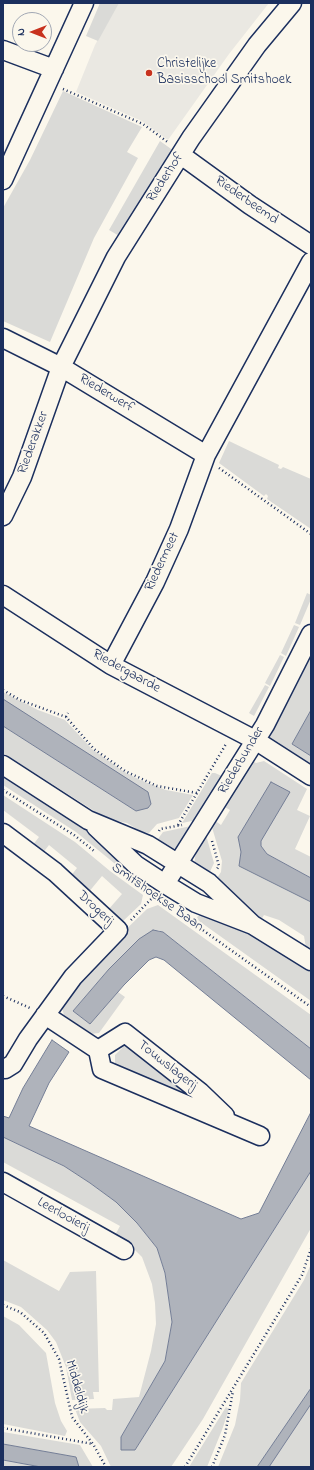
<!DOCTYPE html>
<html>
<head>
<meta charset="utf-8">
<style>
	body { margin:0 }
	#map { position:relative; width:314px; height:1470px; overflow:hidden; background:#fbf7ec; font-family:"Indie Flower",sans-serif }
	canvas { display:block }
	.frame { position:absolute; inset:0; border:4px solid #1b2f5e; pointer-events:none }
	.north { position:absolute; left:12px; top:12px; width:40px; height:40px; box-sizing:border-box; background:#fbf7ec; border:1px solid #a1a7b3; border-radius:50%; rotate:270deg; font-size:11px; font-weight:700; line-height:16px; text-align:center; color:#1b2f5e }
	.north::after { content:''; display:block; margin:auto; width:14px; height:18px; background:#c8321e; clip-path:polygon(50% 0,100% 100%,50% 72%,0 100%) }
</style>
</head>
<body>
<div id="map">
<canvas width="314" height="1470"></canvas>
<div class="frame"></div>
<div class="north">N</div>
</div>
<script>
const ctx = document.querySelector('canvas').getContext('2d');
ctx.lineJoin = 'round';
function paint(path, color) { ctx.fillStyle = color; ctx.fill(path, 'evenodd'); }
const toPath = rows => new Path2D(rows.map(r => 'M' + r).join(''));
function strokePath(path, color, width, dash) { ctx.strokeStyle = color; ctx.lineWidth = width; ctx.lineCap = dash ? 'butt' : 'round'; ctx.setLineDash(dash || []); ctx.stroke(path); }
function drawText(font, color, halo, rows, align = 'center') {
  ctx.font = font + ' "Indie Flower",sans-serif'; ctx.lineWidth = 3.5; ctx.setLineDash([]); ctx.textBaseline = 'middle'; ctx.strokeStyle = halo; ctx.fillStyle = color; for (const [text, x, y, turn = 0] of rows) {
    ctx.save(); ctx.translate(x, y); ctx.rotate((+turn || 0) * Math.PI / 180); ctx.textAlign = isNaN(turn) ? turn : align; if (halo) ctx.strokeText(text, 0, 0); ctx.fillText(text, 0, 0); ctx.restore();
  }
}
const built = toPath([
	[118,3,269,3,229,54,168,140,142,121,76,92,95,45]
]);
const green = toPath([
	[100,3,119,3,98,41,86,36],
	[63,91,142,127,127,152,138,158,94,238,50,342,3,321,3,208,30,160],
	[160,141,174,151,121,237,109,230],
	[229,441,279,465,278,468,281,469,283,467,311,479,311,529,267,499,268,496,266,494,264,496,219,463],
	[307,593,311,595,311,599,300,625,295,623],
	[294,625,299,627,286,656,281,653],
	[311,650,311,710,292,744,311,756,311,768,271,740,269,735],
	[280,655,284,657,270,686,265,683],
	[265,685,269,687,254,716,249,713],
	[3,692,38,710,65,720,92,749,123,771,140,780,166,790,193,795,179,818,157,824,149,833,142,832,127,823,107,819,3,753,3,726,136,811,3,699],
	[251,760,256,763,264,761,307,789,297,810,310,816,295,849,311,857,311,878,267,854,261,846,261,841,238,837,242,852,239,866,311,902,311,951,306,948,304,936,279,920,264,915,261,920,215,881,221,872,222,861,211,824,214,820,221,825,230,810,223,806],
	[212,773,215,773,224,777,197,820,182,823],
	[3,775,94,833,116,859,128,866,125,872,76,832,3,785],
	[3,795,75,842,110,871,143,895,141,904,122,922,108,910,122,894,102,876,88,893,70,877,77,868,49,845,42,854,32,846,39,837,3,810],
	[191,826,185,842,170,852,155,843,163,832],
	[206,835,214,863,208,876,194,867,196,849],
	[158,905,311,1015,311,1049,163,932,158,930,139,939,109,969,73,1011,90,1024,118,992,125,997,99,1033,90,1034,64,1015,62,1008,68,1001,64,997,114,941,147,909],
	[201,914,227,920,311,972,311,1001,199,921,197,917],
	[124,1046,129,1046,191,1096,190,1097,118,1068,115,1064,115,1055],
	[3,1137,64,1166,90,1183,116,1202,137,1223,157,1248,165,1273,172,1322,165,1361,121,1437,121,1450,135,1450,311,1171,311,1228,203,1419,171,1467,111,1467,101,1446,80,1422,75,1409,105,1408,107,1410,112,1410,113,1399,139,1397,151,1351,156,1324,155,1303,152,1284,142,1257,129,1244,114,1237,120,1226,3,1162],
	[3,1260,59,1291,70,1272,96,1271,99,1392,93,1392,94,1399,72,1400,66,1367,56,1342,47,1330,21,1307,3,1300],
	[311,1264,311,1388,257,1467,218,1467,235,1425,240,1400,241,1383,304,1280],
	[3,1316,19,1325,46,1353,55,1403,61,1421,67,1431,65,1436,3,1424],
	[311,1404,311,1467,269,1467],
	[226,1407,229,1409,222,1430,207,1467,189,1467],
	[3,1432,80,1445,93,1467,79,1467,76,1457,3,1444],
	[3,1460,41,1467,3,1467]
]);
const water = toPath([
	[3,699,148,792,151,804,148,808,136,811,3,726,3,699],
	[311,710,311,756,292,744,311,710],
	[271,782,290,792,261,841,261,846,267,854,311,878,311,902,239,866,241,852,238,837,271,782],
	[153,930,163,932,311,1049,311,1080,164,960,156,957,149,960,124,985,90,1024,73,1011,109,969,139,939,153,930],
	[52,1040,69,1052,49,1083,29,1126,241,1219,259,1213,311,1112,311,1171,135,1450,121,1450,121,1437,165,1361,172,1322,165,1273,157,1248,137,1223,116,1202,90,1183,64,1166,3,1137,3,1116,9,1118,23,1088,52,1040],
	[311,1388,311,1404,269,1467,257,1467,311,1388],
	[3,1444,76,1457,79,1467,41,1467,3,1460,3,1444]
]);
const path = toPath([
	[63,89,143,124,169,143],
	[219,468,311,534],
	[3,690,20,700,66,717,94,749,125,771,157,786,197,793],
	[66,717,68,713],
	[3,790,74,835,94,851],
	[178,825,226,744],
	[159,831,160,829,182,825],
	[212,841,219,866,217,869],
	[131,920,154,896],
	[190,921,311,1007],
	[3,996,30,1008],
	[3,1305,20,1312,44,1333,59,1359,72,1417,93,1444,106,1467],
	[3,1428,93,1444],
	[185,1467,302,1275,311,1249],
	[212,1467,225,1435,233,1391]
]);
const minor = toPath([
	[3,50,54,69],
	[181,155,250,205,311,245],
	[3,180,84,3],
	[3,338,61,367,206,455],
	[3,516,22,477,61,367,116,257,191,138,257,45,292,3],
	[3,595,111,665,255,740,311,776],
	[111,665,155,582,179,529,206,455,311,262],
	[3,765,88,820,148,845,209,883,253,925],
	[96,827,136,865,165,884,196,903,253,925,311,961],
	[3,833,55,872,118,930,73,977,28,1039,13,1064,5,1069,3,1068],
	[165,884,265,725,311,634],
	[45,1015,98,1050,102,1069,260,1136],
	[98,1050,125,1033,200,1092,225,1116],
	[3,1182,124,1250]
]);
const markers = [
	[149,73,4,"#c8321e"]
];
const poiNames = [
	["Christelijke",157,65],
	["Basisschool Smitshoek",157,81]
];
const streetNames = [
	["Riederhof",166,178,-57],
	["Riederbeemd",246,201,35],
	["Riederwerf",106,394,31],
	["Riederakker",34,443,-70],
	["Riedermeet",163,562,-65],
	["Riedergaarde",126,672,29],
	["Riederbunder",242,761,-59],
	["Smitshoekse Baan",157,898,35],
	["Drogerij",95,909,43],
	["Touwslagerij",167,1066,38],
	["Leerlooierij",63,1216,29],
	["Middeldijk",76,1387,74]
];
paint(built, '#eae8e2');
paint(green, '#dadad7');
paint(water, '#afb3bb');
strokePath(water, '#747e96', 1);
strokePath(minor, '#1b2f5e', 21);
strokePath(path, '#1b2f5e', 2.5, [1, 3]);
strokePath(minor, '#fbf7ec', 18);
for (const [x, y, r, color] of markers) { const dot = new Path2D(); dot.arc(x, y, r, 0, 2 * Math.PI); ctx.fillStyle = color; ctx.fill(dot); strokePath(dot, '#fbf7ec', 1.5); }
drawText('14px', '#1b2f5e', '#fbf7ec', poiNames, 'left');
drawText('14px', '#1b2f5e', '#fbf7ec', streetNames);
</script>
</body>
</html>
